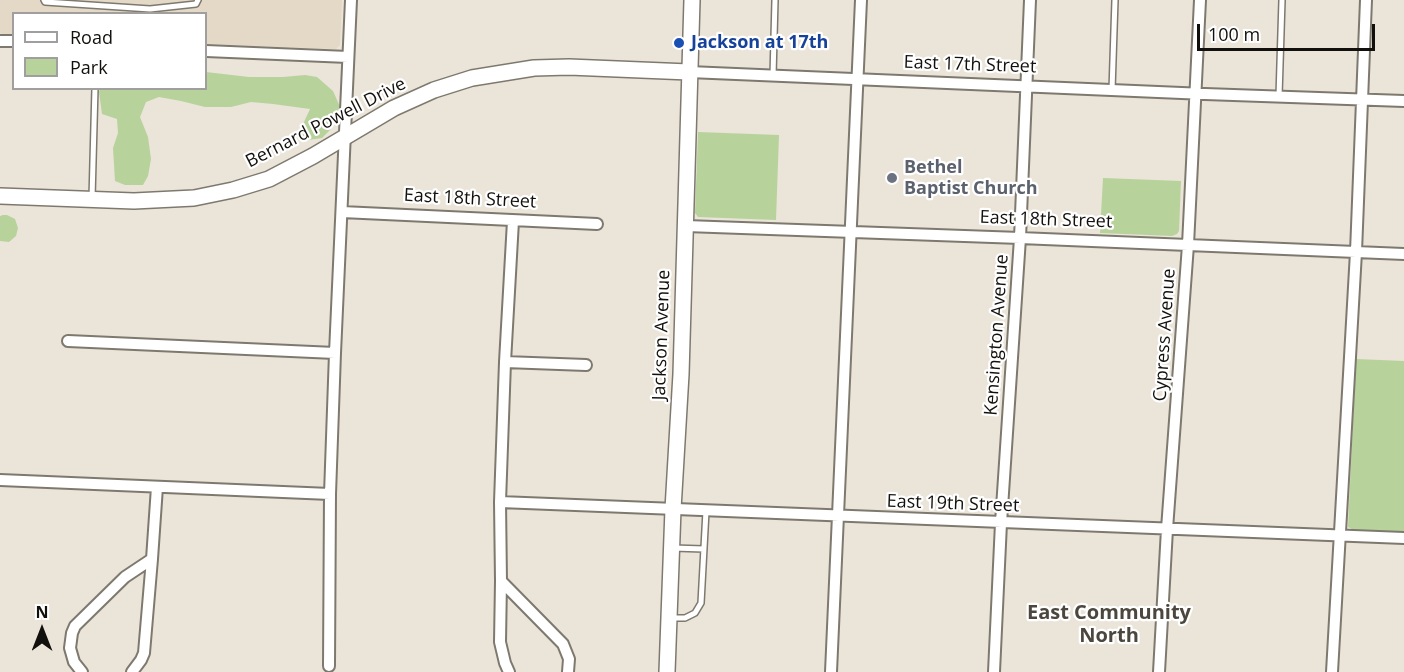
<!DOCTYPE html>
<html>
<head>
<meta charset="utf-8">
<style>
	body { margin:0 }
	#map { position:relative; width:1404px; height:672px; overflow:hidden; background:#ebe4d9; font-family:"Open Sans",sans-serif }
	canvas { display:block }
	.legend { position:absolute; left:12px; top:12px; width:195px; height:78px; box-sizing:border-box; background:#fff; border:2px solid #a09f9e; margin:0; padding:8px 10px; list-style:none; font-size:18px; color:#12100c }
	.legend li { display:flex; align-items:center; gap:12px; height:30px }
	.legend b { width:30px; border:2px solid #a09f9e }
	.north { position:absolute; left:12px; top:600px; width:60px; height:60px; -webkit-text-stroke:4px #fff; paint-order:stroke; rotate:0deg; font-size:16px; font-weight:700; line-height:24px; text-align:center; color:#12100c }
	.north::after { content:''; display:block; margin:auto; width:21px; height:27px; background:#12100c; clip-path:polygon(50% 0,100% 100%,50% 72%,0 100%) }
	.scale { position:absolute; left:1197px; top:24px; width:178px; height:27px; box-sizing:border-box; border:3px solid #12100c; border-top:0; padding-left:8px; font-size:18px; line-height:21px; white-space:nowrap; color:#12100c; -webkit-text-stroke:4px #fff; paint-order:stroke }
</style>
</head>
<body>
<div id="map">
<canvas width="1404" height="672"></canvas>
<ul class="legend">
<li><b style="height:8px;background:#fff"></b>Road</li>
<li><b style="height:16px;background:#b8d29c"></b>Park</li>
</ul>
<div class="north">N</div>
<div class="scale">100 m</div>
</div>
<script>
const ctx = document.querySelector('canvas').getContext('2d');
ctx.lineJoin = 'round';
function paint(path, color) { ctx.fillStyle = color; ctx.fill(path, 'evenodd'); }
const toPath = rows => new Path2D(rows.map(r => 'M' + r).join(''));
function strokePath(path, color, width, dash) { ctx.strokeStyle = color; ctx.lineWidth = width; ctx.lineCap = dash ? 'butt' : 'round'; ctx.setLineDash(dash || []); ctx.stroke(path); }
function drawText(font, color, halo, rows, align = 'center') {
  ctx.font = font + ' "Open Sans",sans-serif'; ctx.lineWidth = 4.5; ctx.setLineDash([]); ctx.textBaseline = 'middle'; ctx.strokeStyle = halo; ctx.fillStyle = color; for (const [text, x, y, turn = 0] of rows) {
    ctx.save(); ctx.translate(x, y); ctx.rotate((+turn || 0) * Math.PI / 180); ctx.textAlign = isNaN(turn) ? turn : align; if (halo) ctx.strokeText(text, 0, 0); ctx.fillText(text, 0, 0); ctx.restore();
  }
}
const built = toPath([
	[0,0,342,0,340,45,336,49,330,49,206,44,206,14,14,14,13,35,2,34,0,33]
]);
const green = toPath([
	[206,72,249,77,283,77,305,75,317,77,333,91,341,109,332,128,322,138,308,140,302,135,304,122,310,109,273,104,251,102,231,107,205,107,181,101,159,97,146,102,140,117,148,137,151,159,148,176,143,185,125,185,115,181,113,148,118,133,117,119,102,114,99,92,100,89,206,88],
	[698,132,779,135,776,220,698,217,695,213],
	[1103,178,1181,181,1179,231,1177,234,1172,236,1100,233],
	[3,215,7,215,15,219,18,228,16,236,9,242,0,241,0,216],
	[1356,359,1404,361,1404,533,1356,531,1348,527]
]);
const lane = toPath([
	[44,0,45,2,150,9,196,4,198,0],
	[773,76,775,0],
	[1112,90,1115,0],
	[1279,96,1282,0],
	[92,198,95,88],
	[673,548,704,549],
	[670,618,685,618,695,613,701,603,706,511]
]);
const street = toPath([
	[0,41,14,41],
	[206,51,348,57],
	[689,72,1205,94,1404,101],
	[342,212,597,224],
	[686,226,1020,238,1404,254],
	[68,341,335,353],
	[505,362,586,365],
	[0,480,330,494],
	[500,502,1404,538],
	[152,559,157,487],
	[501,581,500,502,505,362,513,221],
	[329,666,330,494,335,353,351,0],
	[82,672,74,662,70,648,72,633,75,626,125,577,152,559,144,653,141,660,132,672],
	[509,672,505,663,500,642,501,581,563,644,569,659,568,672],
	[831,672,861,0],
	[994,672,1001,523,1020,238,1030,0],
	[1159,672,1167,529,1188,245,1200,0],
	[1332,672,1356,252,1366,0]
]);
const secondary = toPath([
	[0,196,134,201,194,198,233,190,269,179,313,156,394,108,434,90,472,78,534,68,569,67,689,72],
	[667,672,673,509,681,374,692,0]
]);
const markers = [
	[679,43,6,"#1a4fb4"],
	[892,178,6,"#6b7280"]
];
const transitNames = [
	["Jackson at 17th",691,43]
];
const streetNames = [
	["East 17th Street",970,65,2],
	["Bernard Powell Drive",326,123,-27],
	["East 18th Street",470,199,3],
	["East 18th Street",1046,220,2],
	["Jackson Avenue",662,335,-88],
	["Kensington Avenue",997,335,-86],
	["Cypress Avenue",1165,335,-86],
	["East 19th Street",953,504,2]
];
const worshipNames = [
	["Bethel",904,168],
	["Baptist Church",904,189]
];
const neighbourhoodNames = [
	["East Community",1109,613],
	["North",1109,636]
];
paint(built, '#e3d9c6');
paint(green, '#b8d29c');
strokePath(lane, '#7e796e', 8);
strokePath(street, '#7e796e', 14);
strokePath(secondary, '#7e796e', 18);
strokePath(lane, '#fff', 5);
strokePath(street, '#fff', 10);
strokePath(secondary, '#fff', 15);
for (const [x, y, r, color] of markers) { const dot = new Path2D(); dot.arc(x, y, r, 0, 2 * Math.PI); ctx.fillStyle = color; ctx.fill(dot); strokePath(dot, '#fff', 2); }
drawText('bold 18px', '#164399', '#fff', transitNames, 'left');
drawText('18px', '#12100c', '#fff', streetNames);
drawText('bold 18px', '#5b616d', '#fff', worshipNames, 'left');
drawText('bold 20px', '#4c473e', '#fff', neighbourhoodNames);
</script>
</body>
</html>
